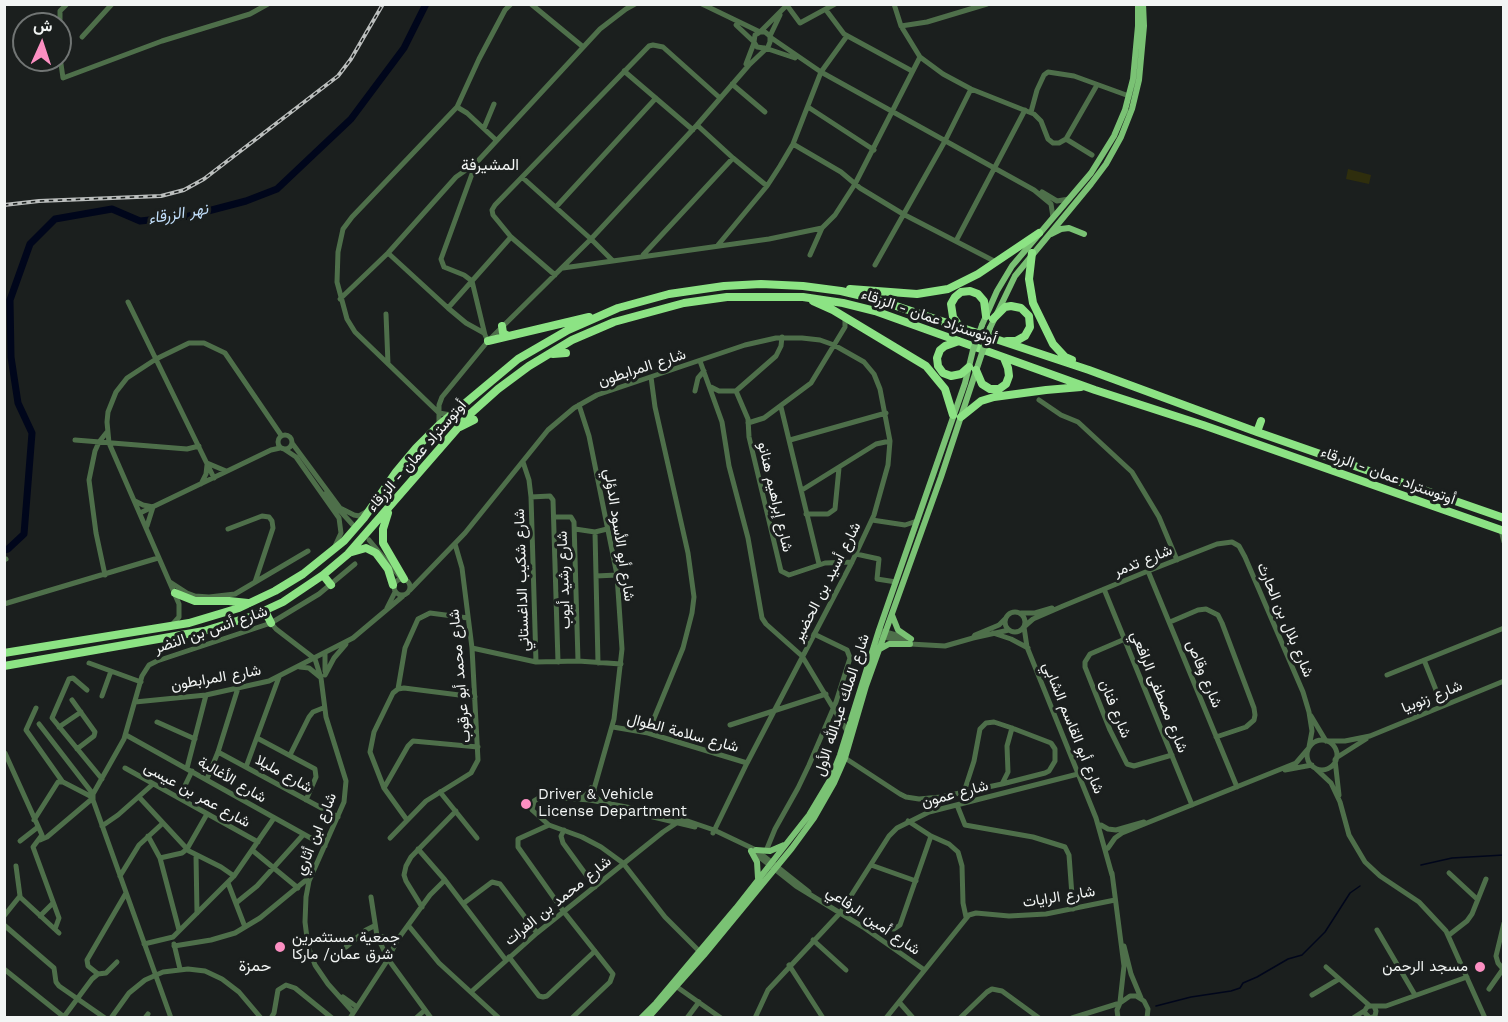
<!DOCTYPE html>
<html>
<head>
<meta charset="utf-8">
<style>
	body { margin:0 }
	#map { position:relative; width:1508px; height:1022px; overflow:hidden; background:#1b1f1e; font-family:"Work Sans",Vazirmatn,sans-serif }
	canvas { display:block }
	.frame { position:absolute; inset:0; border:6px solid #f2f5f4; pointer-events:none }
	.north { position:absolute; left:12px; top:12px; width:60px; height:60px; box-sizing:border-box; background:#1b1f1e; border:2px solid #717574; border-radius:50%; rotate:3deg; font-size:16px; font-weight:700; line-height:24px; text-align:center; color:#f2f5f4 }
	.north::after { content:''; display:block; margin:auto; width:21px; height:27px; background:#fc8fc2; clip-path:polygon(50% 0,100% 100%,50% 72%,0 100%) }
</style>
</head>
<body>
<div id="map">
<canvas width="1508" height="1022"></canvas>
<div class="frame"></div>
<div class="north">ش</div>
</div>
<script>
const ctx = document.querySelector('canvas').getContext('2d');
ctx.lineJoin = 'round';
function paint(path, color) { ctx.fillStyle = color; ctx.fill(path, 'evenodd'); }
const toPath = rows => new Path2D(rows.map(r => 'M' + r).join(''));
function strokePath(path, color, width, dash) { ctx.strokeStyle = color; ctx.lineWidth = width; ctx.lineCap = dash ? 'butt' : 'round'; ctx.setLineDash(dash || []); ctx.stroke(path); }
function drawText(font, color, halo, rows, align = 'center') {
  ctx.font = font + ' "Work Sans",Vazirmatn,sans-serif'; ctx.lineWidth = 6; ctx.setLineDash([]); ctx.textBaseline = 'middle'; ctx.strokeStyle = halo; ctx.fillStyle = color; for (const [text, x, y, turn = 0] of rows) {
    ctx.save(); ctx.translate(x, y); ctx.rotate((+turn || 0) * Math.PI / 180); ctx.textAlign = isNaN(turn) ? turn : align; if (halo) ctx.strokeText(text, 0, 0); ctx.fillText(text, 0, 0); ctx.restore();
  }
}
const green = toPath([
	[1348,169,1371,175,1369,184,1346,179]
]);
const stream = toPath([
	[1421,865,1452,858,1504,855],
	[1156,1006,1191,997,1231,991,1240,988,1243,983,1257,977,1288,959,1302,955,1325,932,1350,893,1360,886]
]);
const river = toPath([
	[4,550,8,549,24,534,32,433,18,403,11,357,10,300,30,244,55,219,112,209,140,221,189,216,246,201,277,189,351,119,404,48,426,4]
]);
const minor = toPath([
	[67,4,60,11,60,57,63,78,162,41,250,14,268,4],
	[531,4,582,46],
	[702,4,760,32],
	[786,4,800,23,835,4],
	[894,4,901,26,920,57,943,74,971,89,1034,114,1041,121,1048,139,1053,143,1059,143,1066,139,1097,85],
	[826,10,844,34,912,71],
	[736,25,753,41],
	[901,26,927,22,987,4],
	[760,32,788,4],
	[770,36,780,15],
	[82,37,112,4],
	[770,37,821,72,1034,190,1051,204,1053,217],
	[765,48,795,58],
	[746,64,754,43],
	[624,71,693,130],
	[732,84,765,112],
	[457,107,467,113,496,140],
	[808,107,874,150],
	[1031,112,1037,90,1044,75,1048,72,1074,76,1129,96],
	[697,125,733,158,767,186],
	[484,128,494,104],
	[1066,139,1092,155],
	[793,144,841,172,860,188,903,214,996,262],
	[523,178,591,239,612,260],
	[1042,192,1057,201,1069,199],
	[556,207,656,98],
	[956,241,1025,110],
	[718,245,767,186,780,166,793,144,821,72,847,36],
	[388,253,448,308,466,323,484,333],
	[643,255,733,158],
	[810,255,822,228],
	[875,265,945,141,971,89],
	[563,268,769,239,822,228,835,215,855,184,920,57],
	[555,275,511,237,493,215,492,210,495,205,649,46,653,45,663,47,720,98],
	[340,299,388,253,456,177,476,163],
	[128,302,214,478],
	[448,308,511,237],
	[386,314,388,364],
	[488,341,485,335,472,281,464,275,444,267,441,259,476,163,600,29,626,9,635,4],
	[700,361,722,422,729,466,748,538,762,618,766,624,802,656,847,731],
	[711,387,719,391,736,391,776,356,781,346,782,337],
	[695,391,698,378,704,371],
	[736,391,748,419,749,437,781,571,789,575,825,563,852,562],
	[1039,400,1061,415,1078,422,1132,472,1159,517,1177,560],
	[579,405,589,436,617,575,622,649,614,719,594,789,595,796,600,801],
	[781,407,819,564],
	[451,415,439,413,355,332,347,319,337,282,338,252,343,229,352,217,457,107,479,59,505,10,511,4],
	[748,423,764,418,811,383,845,327,845,317],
	[439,425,439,405,442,397,488,341,591,239,697,125,749,65,768,47,770,42,770,36,765,32,760,32,755,35,754,42,757,47,764,48],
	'278 442a7 7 0 1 1 14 0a7 7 0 1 1-14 0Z',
	[75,440,187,449,199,446],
	[790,440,886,413],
	[292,443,340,508,354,515,359,516,366,512],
	[284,449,296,457,339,518,341,533,335,546],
	[523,462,529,480,531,497,536,662],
	[207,463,226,471],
	[201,484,206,474,207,465],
	[802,490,876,444,890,441],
	[325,494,352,524],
	[531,497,550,496,553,500,558,662],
	[135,501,143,505,153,507,147,526],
	[140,513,271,450,280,448],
	[806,514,828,514,835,509,839,468],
	[554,517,571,517,574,522,578,661],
	[872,520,905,525,917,521],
	[228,529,262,516,269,517,272,521,273,528,255,582],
	[575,529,595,532,607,529],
	[1501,530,1504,542],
	[595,532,598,663],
	[369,540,400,577],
	[856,554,879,559,877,579,896,582],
	[4,560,6,559],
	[1148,571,1237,787],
	[105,575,96,533,89,480,95,451,99,442,107,432],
	[596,576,617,575],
	'394 587a8 8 0 1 1 16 0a8 8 0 1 1-16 0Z',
	[170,582,187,593,195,596,209,597,235,594,308,551],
	[1104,589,1192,805],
	[410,590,465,533,548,430,574,408,597,395,745,345,776,338,802,338,820,340,834,345,864,362,874,374,880,389,890,441,888,465,874,515,852,562,747,763,713,833],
	[4,604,158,558],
	[387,608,395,592],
	'1005 622a10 10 0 1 1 20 0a10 10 0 1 1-20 0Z',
	[1021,613,1035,613,1052,608],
	[1170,622,1198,610,1206,609,1218,615,1222,623,1254,708,1255,715,1254,720,1246,727,1216,737],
	[271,623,276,629,315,659,321,678,326,717,346,781,344,802,309,881,306,897,305,922,308,946,315,965,328,984,353,1012],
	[171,626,179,617,179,604,109,443,107,422,108,412,116,392,127,378,156,359,189,343,204,343,225,353,281,435],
	[1025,626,1033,619,1063,606,1148,571,1217,544,1232,542,1239,546,1245,557,1303,692,1309,712,1312,731,1309,747],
	[1024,627,1027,647,1096,818,1112,875],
	[882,631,907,638],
	[993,633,1011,639,1028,648],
	[878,635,910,644,945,646,973,638,975,635,999,625,1006,618],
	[973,638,1009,630],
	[1125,639,1090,654,1085,662,1085,667,1110,730,1127,764,1134,766,1172,755],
	[472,648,536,662,578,661,621,664],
	[325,653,325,671],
	[1424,660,1442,705],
	[89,663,141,682],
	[300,667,309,668,320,677],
	[325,675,334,658,346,644],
	[1387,675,1504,628],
	[398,689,405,648,418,619,430,613,468,618],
	[87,690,73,678,69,679,52,718,102,779],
	[102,696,111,671],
	[72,700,95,732,94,736,77,749],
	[135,702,206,695,269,681,353,638,403,596],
	[36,708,26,730,62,781],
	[1311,716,1326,741],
	[157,722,195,739],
	[39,724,93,794],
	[730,725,826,694],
	[59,727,81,712],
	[613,727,648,733,747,763],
	[648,733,683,648,692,613,694,597,688,553,655,407,651,377],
	[126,735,325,846],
	[257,738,315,769,316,777,306,800],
	'1307 755a15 15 0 1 1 30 0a15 15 0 1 1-30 0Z',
	[1328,741,1345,741,1370,736,1504,681],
	[218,752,338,817],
	[5,753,42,835,33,847,59,918,55,929],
	[290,755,309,717,313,712,323,708],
	[845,758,900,794,906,797,919,799,941,797,1002,784,1045,773,1049,771,1055,761,1055,749,1051,743,1012,728,994,722,986,723,980,729,974,761,964,792],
	[1336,758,1366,739],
	[1335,760,1339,795],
	[246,767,279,677],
	[125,768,258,842],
	[187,768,206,695],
	[1315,768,1331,783,1340,802,1349,835,1365,862,1380,876,1419,902,1446,931,1485,1018],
	[1285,770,1312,765],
	[207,779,218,752,238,688],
	[1002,784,1008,772,1007,746,1012,728],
	[384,788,408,746,413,741,478,747],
	[440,792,477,838],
	[139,797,189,851,221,867,234,876],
	[179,798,192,771],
	[579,798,586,795,591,788],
	[957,805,965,825,1033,837,1065,847,1069,855,1073,909],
	[620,809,695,827],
	[34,820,58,782,63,782,92,797],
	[407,820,384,788,370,752,374,732,393,693,398,689,404,688,475,697],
	[908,821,931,836,949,844,958,852,962,866,963,903,966,917],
	[549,825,518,839,518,847,564,912,613,974,610,982,572,1018],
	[1101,825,1108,829,1116,830,1144,822],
	[102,826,118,815,153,784],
	[564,830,561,836,563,843,595,887],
	[148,836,160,858,179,930],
	[390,838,426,801,471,773,478,760,472,648,462,568,455,544],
	[40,840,47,837,93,798],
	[20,841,38,827],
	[1108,848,1115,838,1122,833,1296,763,1308,749],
	[418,849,445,880,505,959],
	[252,850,298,888],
	[766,851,775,829,798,788,809,765,836,702,850,658,847,650,814,634],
	[753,852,796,886,863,927,923,969],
	[196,855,197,913],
	[160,858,182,853,187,849,207,814],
	[871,865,916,881],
	[1112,873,1124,966,1120,1002],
	[1449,873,1477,899],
	[120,876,139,845,163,823],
	[228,883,245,927],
	[20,897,59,933],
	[371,897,377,936,388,959,431,1018],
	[236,903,257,886,303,835],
	[464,903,492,882,500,884,537,933],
	[422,907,406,881,404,875,406,866,411,857,456,811],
	[4,916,20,896,16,866],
	[40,916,53,903],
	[1504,923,1496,956,1498,963,1504,970],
	[4,925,54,968,56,982,59,986,105,1018],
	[408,925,439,963,499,1018],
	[863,927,894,929,900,925,931,836],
	[1377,930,1415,995],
	[1449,935,1467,921,1472,914,1486,879],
	[377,936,398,939],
	[813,940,846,970],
	[144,944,173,937,234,876,274,818],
	[174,944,180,969],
	[174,946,211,940,235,933,260,918,311,876],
	[1124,946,1131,974,1141,998],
	[346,947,366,930,374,926],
	[700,952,665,917,623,863,601,847,582,837,549,825,532,810,534,801,539,798,548,797,590,800,673,816,714,830,756,850,809,892],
	[509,957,539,996,543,997,547,996,595,951],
	[789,965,823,1018],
	[1326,967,1370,1006],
	[4,969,64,1017],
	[98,974,88,966,87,960,126,893],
	[677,987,721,1018],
	[1489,989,1503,969],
	[471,992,537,933,663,832,678,822],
	[1312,995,1339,979],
	[343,997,357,1007],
	[899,1002,913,1018],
	[1374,1006,1386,1006,1467,977],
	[63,1018,92,979,98,974,106,973,117,962],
	[111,1018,129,993,145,980,163,972,188,969,205,971,222,979,239,992,261,1018],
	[145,1018,148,1014],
	[171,1018,93,800,93,794,124,739,142,676,149,665,157,661,271,623,319,594,355,564],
	[271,1018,274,1013,278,990,286,985,295,988,332,1018],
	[350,1018,385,964,398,939,430,895,445,880],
	[416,1018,425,1010],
	[687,1018,699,1002],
	[755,1018,768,990,840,913,889,836,897,828,929,812,1078,774],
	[886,1018,969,915,976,913,1009,916,1046,914,1115,900],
	[960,1018,987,992,992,989,1002,991,1039,1018],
	[1072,1018,1120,1003],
	[1118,1018,1117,1010,1120,1003,1130,996,1136,996,1144,1001,1148,1009,1147,1018],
	[1353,1018,1364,1011],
	[1370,1018,1364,1012,1367,1007,1370,1006,1374,1006,1376,1011,1375,1016,1370,1018]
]);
const major = toPath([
	[1051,234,1061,229,1069,228,1084,234],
	[982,325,997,291,1012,266,1091,173,1114,136,1125,110,1133,79,1138,26,1138,4],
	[990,328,1015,276,1091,184,1106,164,1121,137,1132,109,1139,80,1144,26,1143,4],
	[892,615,898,630,911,639],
	[880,649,889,644,910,644],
	[756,850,770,851,784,845],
	[751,851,757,862,758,878],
	[641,1018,656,1003,736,908,809,815,830,780,840,755,879,630,965,383,973,350],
	[648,1018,704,955,792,848,814,818,834,783,845,758,866,686,941,477,982,353]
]);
const highway = toPath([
	[1032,253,1029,279,1033,303,1053,344,1065,357,1072,360],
	[850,289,917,294,948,289,978,274,1039,233],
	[813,301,833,310,926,366,945,389,953,415],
	[993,319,1005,307,1011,306,1021,308,1029,316,1030,327,1025,336,1016,341,1007,341],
	[502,326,503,333,508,336],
	[960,327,953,317,951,304,955,297,961,292,970,291,978,294,984,301,986,316],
	[488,341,589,317],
	[959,341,945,346,940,350,937,358,938,366,943,373,951,376,961,374,969,367],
	[553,354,566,353],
	[976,370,982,384,990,389,999,389,1006,384,1009,376,1008,368,1004,358],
	[961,417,981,401,994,397,1046,390,1081,387],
	[460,427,474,420],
	[1257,432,1261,421],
	[388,513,383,529,383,543,404,579],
	[352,552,366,548,376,553,388,569,393,585],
	[323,575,331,585],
	[175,593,195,601,229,601,248,603],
	[265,611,271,623],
	[4,653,189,623,239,608,275,591,303,574,344,541,364,518,396,472,416,448,439,425,518,359,568,330,618,308,669,294,724,286,761,284,803,286,841,291,875,299,1089,370,1257,432,1504,518],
	[4,666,204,631,253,616,283,602,323,575,348,554,469,415,498,389,529,366,572,340,614,322,684,303,727,297,803,297,843,303,875,311,1095,390,1203,425,1504,531]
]);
const rail = toPath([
	[4,205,39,201,161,196,184,190,204,179,338,76,351,59,383,4]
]);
const majorBridge = toPath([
	[973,350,982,325],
	[982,353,990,328]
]);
const markers = [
	[526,804,6,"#fc8fc2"],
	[280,947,6,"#fc8fc2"],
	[1480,967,6,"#fc8fc2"]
];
const streetNames = [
	["أوتوستراد عمان - الزرقاء",929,317,19],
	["شارع المرابطون",642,368,-18],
	["أوتوستراد عمان - الزرقاء",417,456,-49],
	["أوتوستراد عمان - الزرقاء",1388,476,20],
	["شارع إبراهيم هنانو",775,497,77],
	["شارع أبو الأسود الدؤلي",619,535,81],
	["شارع تدمر",1143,561,-22],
	["شارع شكيب الداغستاني",522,580,-92],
	["شارع رشيد أيوب",564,580,-92],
	["شارع أسيد بن الحضير",827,582,-63],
	["شارع بلال بن الحارث",1285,620,67],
	["شارع أنس بن النضر",211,630,-19],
	["شارع وقاص",1204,674,68],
	["شارع محمد أبو عرقوب",460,676,-95],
	["شارع المرابطون",216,678,-10],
	["شارع مصطفى الرافعي",1159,692,68],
	["شارع زنوبيا",1432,697,-22],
	["شارع الملك عبدالله الأول",842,705,-72],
	["شارع فنان",1115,709,68],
	["شارع أبو القاسم الشابي",1073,728,68],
	["شارع سلامة الطوال",683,733,15],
	["شارع مليلا",284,774,29],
	["شارع الأغالبة",232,780,30],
	["شارع عمون",955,794,-15],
	["شارع عمر بن عيسى",197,795,29],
	["شارع ابن أثاري",316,834,-68],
	["شارع الرايات",1059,897,-9],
	["شارع محمد بن الفرات",558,901,-39],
	["شارع أمين الرفاعي",873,921,34]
];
const poiNames = [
	["Driver & Vehicle",538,795],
	["License Department",538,812],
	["جمعية مستثمرين",292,938],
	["شرق عمان/ ماركا",292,955],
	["مسجد الرحمن",1468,967,"right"]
];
const neighbourhoodNames = [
	["المشيرفة",490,165],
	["حمزة",255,966]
];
const waterNames = [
	["نهر الزرقاء",178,214,-10]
];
paint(green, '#2f2e0d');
strokePath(stream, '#00061b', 1.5);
strokePath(river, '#00061b', 7);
strokePath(minor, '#4e6f4a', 5);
strokePath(major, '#7ac274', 6);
strokePath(highway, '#8ce384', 8);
strokePath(rail, '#bbbebd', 4);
strokePath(rail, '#1b1f1e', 1.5, [4.5]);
strokePath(majorBridge, '#7ac274', 6);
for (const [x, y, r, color] of markers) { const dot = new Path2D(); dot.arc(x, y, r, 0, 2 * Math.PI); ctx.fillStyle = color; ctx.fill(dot); strokePath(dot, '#1b1f1e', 2); }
drawText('15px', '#f2f5f4', '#1b1f1e', streetNames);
drawText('15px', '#f2f5f4', '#1b1f1e', poiNames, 'left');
drawText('16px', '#f2f5f4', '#1b1f1e', neighbourhoodNames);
drawText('italic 16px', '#c1defa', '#1b1f1e', waterNames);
</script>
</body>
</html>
